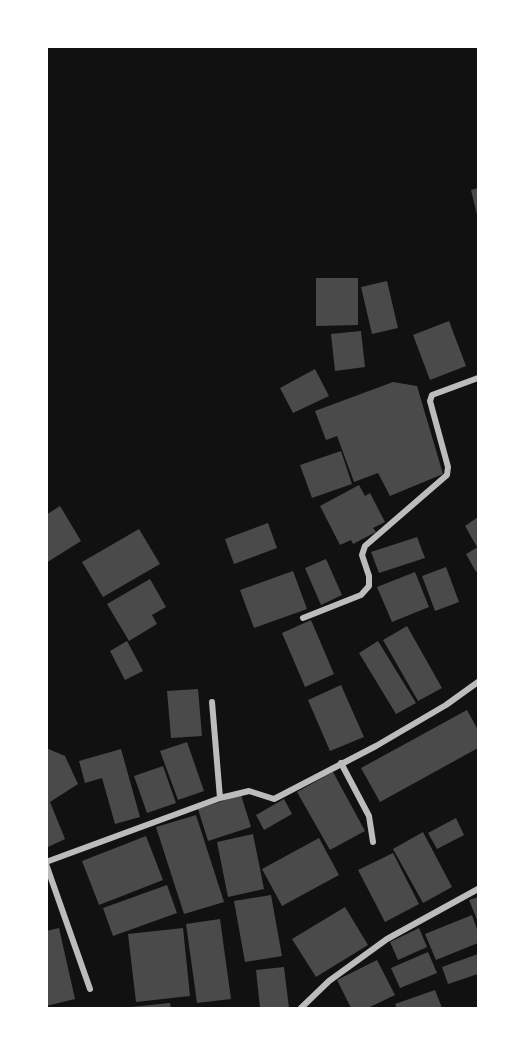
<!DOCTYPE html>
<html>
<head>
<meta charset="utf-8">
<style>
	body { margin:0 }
	#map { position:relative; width:525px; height:1055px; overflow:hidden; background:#111; font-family:Signika,sans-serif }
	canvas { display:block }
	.frame { position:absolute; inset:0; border:48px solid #fff; pointer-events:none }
</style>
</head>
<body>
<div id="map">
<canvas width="525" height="1055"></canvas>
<div class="frame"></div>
</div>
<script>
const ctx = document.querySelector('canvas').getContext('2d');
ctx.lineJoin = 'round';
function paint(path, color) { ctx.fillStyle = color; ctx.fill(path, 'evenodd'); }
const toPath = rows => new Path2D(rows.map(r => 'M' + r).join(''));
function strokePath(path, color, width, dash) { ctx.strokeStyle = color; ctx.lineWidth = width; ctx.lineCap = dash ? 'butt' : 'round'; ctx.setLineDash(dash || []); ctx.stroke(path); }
const building = toPath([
	[478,188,478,219,471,190],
	[316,278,358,278,358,325,316,326],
	[387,281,398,328,372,334,361,287],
	[449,321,466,366,430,380,413,335],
	[361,331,365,367,335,371,331,334],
	[315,369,329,396,293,413,280,388],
	[393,382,417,386,443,474,390,496,378,473,354,482,337,436,326,440,315,411],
	[341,451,352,484,312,498,300,465],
	[359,485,365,496,370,493,385,522,373,528,376,532,353,544,351,540,340,545,320,506],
	[60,506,81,541,46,563,46,515],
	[478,517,478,546,477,547,465,526],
	[268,523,277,548,234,564,225,539],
	[139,529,160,564,103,597,82,562],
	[417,537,425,558,379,573,371,552],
	[478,547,478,570,476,572,466,554],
	[326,559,342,595,321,605,305,568],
	[446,567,459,602,435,611,422,576],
	[293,571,307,609,254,628,240,590],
	[415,572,429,607,392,622,377,587],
	[150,579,166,607,152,615,157,624,129,641,107,604],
	[311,620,334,674,305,687,282,633],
	[407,626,442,688,418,701,383,640],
	[127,641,143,671,125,680,110,651],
	[378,641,416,703,396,714,359,653],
	[341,685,364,737,330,751,308,700],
	[198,689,202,736,171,738,167,691],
	[467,710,478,730,478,748,380,802,361,768],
	[187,742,204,791,178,800,160,751],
	[46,748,65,756,78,784,50,802,65,839,46,848],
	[121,749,140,817,115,824,102,778,85,783,79,761],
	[163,766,176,803,147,813,134,776],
	[333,772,365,831,330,850,297,792],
	[241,795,251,827,208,841,198,809],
	[284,799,292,814,264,830,256,815],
	[196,815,224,902,184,914,156,827],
	[456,818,464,835,437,849,428,833],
	[423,832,452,887,423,903,393,849],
	[253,834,264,889,228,897,217,842],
	[146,836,163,880,99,905,82,861],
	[319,838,339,875,282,906,262,869],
	[393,853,419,904,385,922,358,870],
	[167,885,177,913,113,936,103,908],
	[271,895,282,956,245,962,234,901],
	[478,897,478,922,469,900],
	[345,907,368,945,316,977,292,939],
	[472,915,478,932,478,943,436,960,425,934],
	[220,919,231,999,197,1003,186,924],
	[59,928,75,999,46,1006,46,931],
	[183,928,190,996,136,1002,128,934],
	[419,928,427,947,398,960,390,942],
	[428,952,437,973,400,988,391,968],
	[478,954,478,974,448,984,442,967],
	[377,960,395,995,368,1008,351,1008,337,980],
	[284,967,289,1008,260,1008,256,970],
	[435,990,442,1008,397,1008,395,1004],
	[170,1003,171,1008,131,1008,131,1007]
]);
const minor = toPath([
	[303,618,361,595,369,586,369,576,362,555,365,546,447,475,448,467,430,401,432,395,478,378],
	[212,702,220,798],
	[341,763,369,816,373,842],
	[46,862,220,798,249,791,274,799,376,746,446,705,478,682],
	[46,864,90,989],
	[301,1008,329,981,387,939,478,889]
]);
paint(building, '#4a4a4a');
strokePath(minor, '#bcbcbc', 6);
</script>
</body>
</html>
